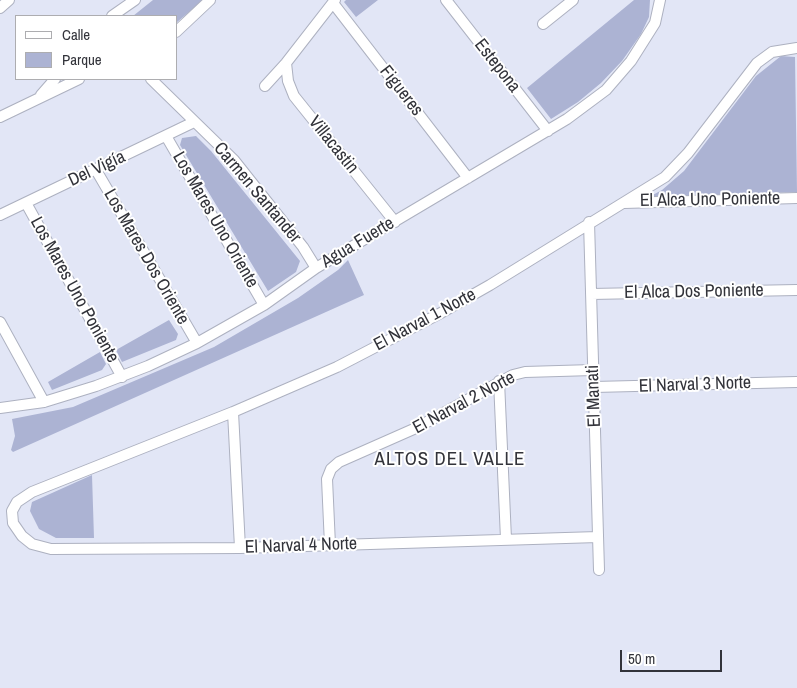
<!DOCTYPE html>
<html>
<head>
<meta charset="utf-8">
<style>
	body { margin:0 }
	#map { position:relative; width:797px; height:688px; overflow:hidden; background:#e2e6f6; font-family:"Archivo Narrow",sans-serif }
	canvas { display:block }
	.legend { position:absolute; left:15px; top:15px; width:162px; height:65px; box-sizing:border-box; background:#fff; border:1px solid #adadb0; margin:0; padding:6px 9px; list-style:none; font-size:15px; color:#32333a }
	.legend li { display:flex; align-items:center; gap:10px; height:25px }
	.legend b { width:25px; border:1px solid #adadb0 }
	.scale { position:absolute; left:620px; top:650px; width:102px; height:22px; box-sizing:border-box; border:2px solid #32333a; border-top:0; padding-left:6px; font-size:15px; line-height:18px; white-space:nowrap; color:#32333a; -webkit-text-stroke:4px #fff; paint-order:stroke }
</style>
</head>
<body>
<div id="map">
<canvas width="797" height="688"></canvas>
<ul class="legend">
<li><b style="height:6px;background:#fff"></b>Calle</li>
<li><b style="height:14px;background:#acb3d3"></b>Parque</li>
</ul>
<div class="scale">50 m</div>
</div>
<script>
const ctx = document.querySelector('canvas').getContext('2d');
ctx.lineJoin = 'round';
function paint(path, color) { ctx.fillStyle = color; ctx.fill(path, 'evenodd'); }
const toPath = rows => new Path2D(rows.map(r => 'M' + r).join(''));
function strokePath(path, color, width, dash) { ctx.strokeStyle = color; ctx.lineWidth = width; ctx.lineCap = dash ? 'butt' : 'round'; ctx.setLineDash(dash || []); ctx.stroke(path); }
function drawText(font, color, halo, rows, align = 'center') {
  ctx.font = font + ' "Archivo Narrow",sans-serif'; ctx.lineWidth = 4; ctx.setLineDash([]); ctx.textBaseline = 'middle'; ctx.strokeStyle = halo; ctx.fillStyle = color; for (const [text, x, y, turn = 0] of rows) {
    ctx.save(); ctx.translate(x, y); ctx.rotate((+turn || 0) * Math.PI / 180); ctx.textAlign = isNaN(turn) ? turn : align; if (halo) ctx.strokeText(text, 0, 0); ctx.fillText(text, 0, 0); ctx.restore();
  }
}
const green = toPath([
	[153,0,203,0,176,23,176,16,133,16],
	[346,0,378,0,356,17,344,2],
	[634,0,650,0,649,17,641,34,622,61,601,83,578,102,551,119,527,88],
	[781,56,795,57,797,192,649,197,662,190,684,171,756,76],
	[196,136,211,151,300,261,296,272,268,291,180,145,182,138],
	[348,260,364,295,13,452,11,450,15,436,12,419,73,407,214,347,298,298,338,270],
	[169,320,178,334,176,340,122,362,116,350],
	[100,352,106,364,102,370,52,390,48,382],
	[92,475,94,538,56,538,39,529,30,511,32,502]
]);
const street = toPath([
	[446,0,548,131],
	[333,3,468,178],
	[0,8,9,0],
	[112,16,135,0],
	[543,24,573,0],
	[176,32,210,0],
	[286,63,288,81,294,96,395,222],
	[151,79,234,160,303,247,316,268],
	[265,86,286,63,335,0],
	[41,95,55,79],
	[0,117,79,79],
	[166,136,264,305],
	[96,170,197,343],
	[26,203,122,377],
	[624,203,797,198],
	[0,215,194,122],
	[589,222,599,570],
	[591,294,797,290],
	[0,322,44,402],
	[499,381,506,539],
	[594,387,797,382],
	[0,408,44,402,96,386,148,366,197,343,264,305,316,268,567,119,606,90,631,61,655,23,660,0],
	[233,412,240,548],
	[598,537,240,548,51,549,32,544,22,536,13,523,12,511,17,502,32,492,233,412,337,367,439,314,490,285,665,177,688,153,757,63,772,52,797,48],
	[330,545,327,479,331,469,339,462,416,428,513,375,525,372,593,370]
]);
const streetNames = [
	["Estepona",497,66,52],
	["Figueres",401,91,52],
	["Villacastin",333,145,51],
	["Del Vigía",97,169,-25],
	["Carmen Santander",257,193,50],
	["El Alca Uno Poniente",710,200,-1],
	["Los Mares Uno Oriente",215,220,60],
	["Agua Fuerte",358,243,-31],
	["Los Mares Dos Oriente",146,257,60],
	["Los Mares Uno Poniente",74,290,61],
	["El Alca Dos Poniente",694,292,-1],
	["El Narval 1 Norte",425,320,-28],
	["El Narval 3 Norte",695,385,-2],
	["El Manati",594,396,-92],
	["El Narval 2 Norte",464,403,-28],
	["El Narval 4 Norte",301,546,-2]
];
const neighbourhoodNames = [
	["ALTOS DEL VALLE",450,460]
];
paint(green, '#acb3d3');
strokePath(street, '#adb1c0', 12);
strokePath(street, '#fff', 10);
drawText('18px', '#32333a', '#fff', streetNames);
ctx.letterSpacing = '1px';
drawText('19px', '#32333a', '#fff', neighbourhoodNames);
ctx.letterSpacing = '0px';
</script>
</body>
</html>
